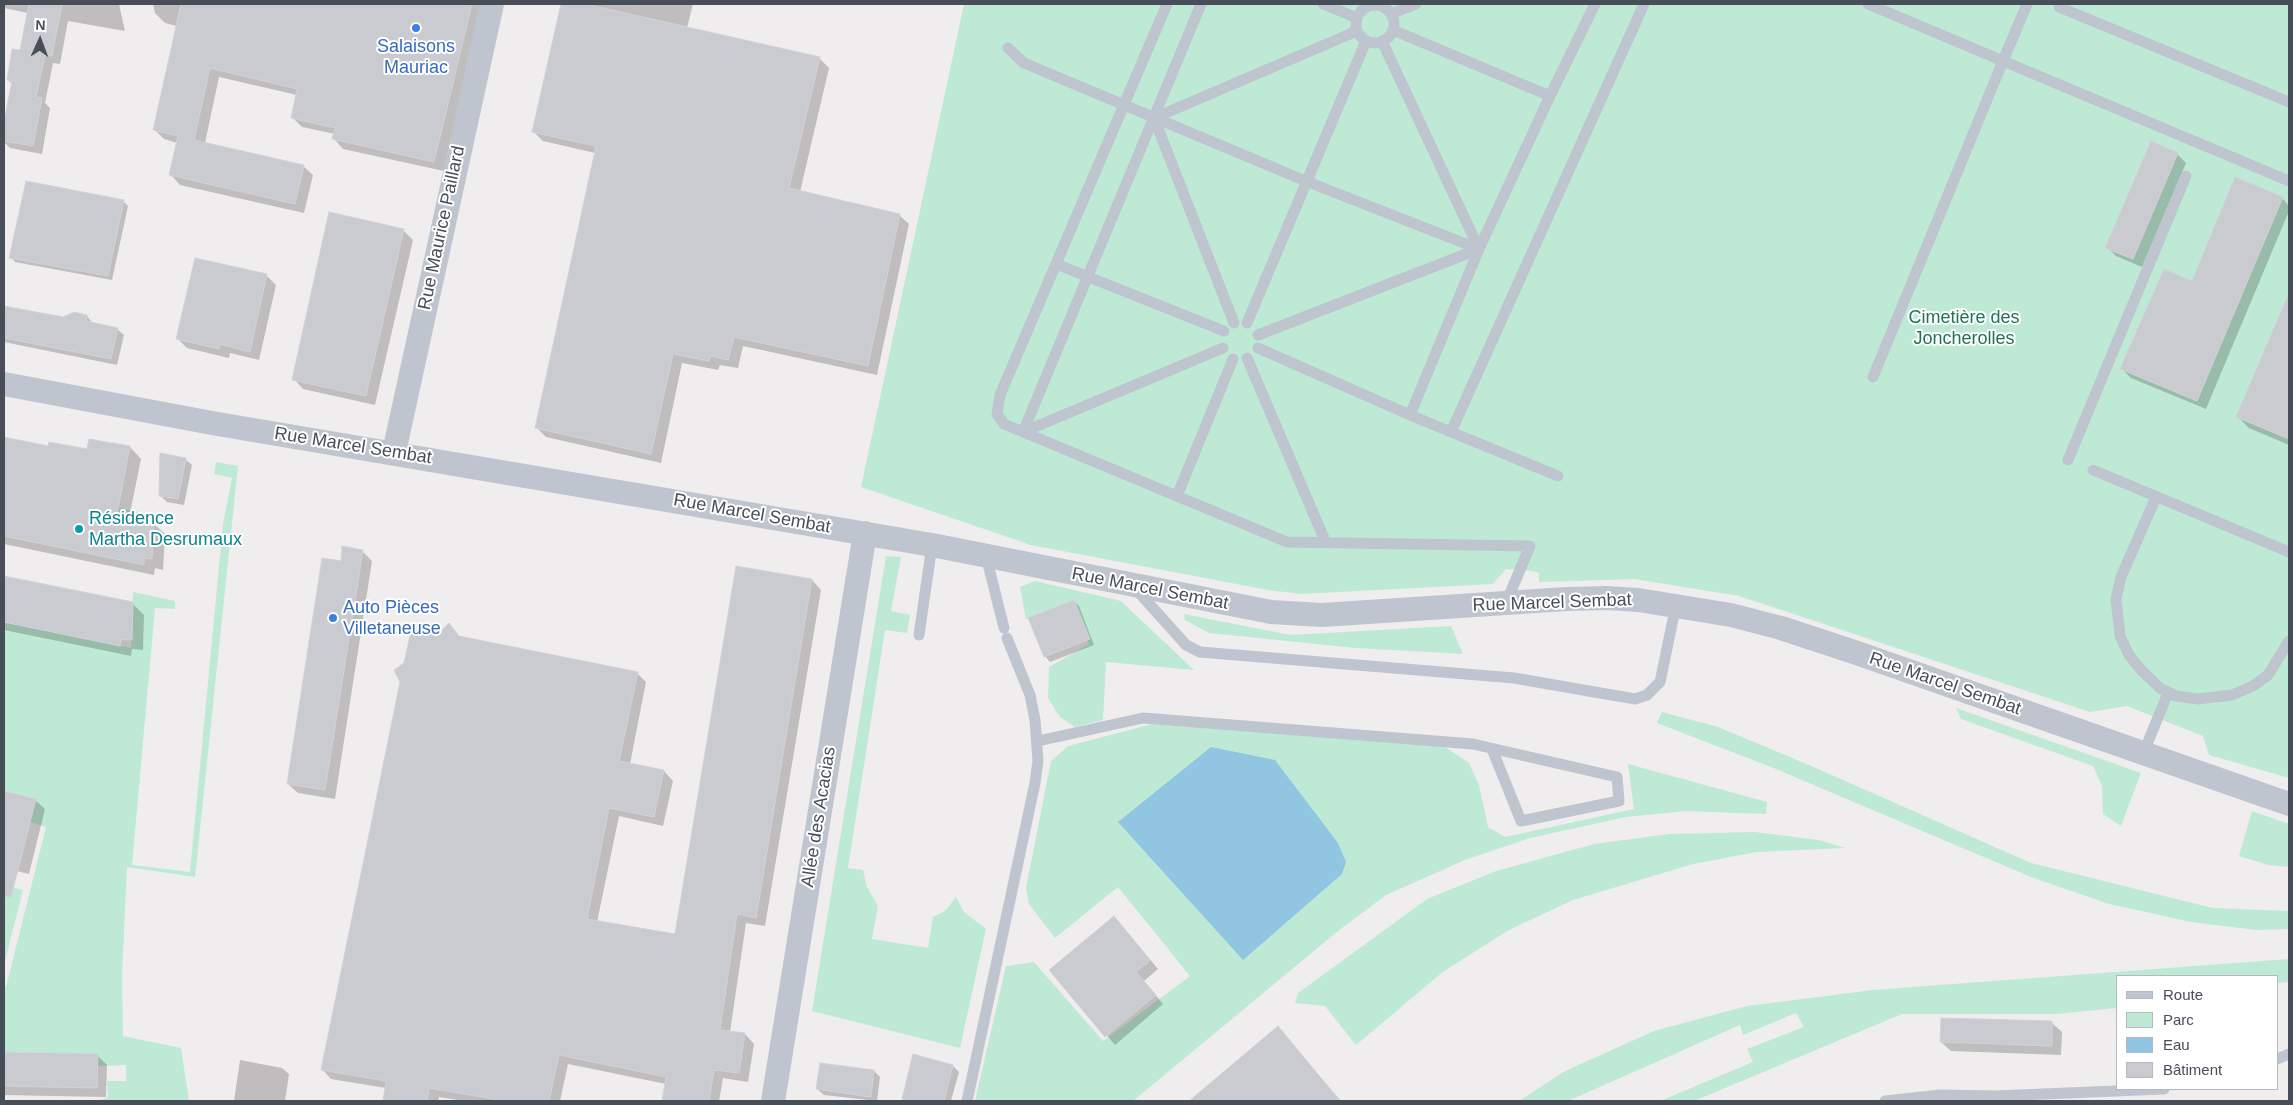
<!DOCTYPE html>
<html>
<head>
<meta charset="utf-8">
<style>
	body { margin:0 }
	#map { position:relative; width:2293px; height:1105px; overflow:hidden; background:#efeded; font-family:Arial,sans-serif }
	canvas { display:block }
	.frame { position:absolute; inset:0; border:5px solid #474e58; pointer-events:none }
	.legend { position:absolute; left:2116px; top:975px; width:162px; height:115px; box-sizing:border-box; background:#fff; border:1px solid #b5b8bc; margin:0; padding:6px 9px; list-style:none; font-size:15px; color:#474e58 }
	.legend li { display:flex; align-items:center; gap:10px; height:25px }
	.legend b { width:25px; border:1px solid #b5b8bc }
	.north { position:absolute; left:15px; top:15px; width:50px; height:50px; -webkit-text-stroke:4px #fff; paint-order:stroke; rotate:2deg; font-size:14px; font-weight:700; line-height:20px; text-align:center; color:#474e58 }
	.north::after { content:''; display:block; margin:auto; width:18px; height:22px; background:#474e58; clip-path:polygon(50% 0,100% 100%,50% 72%,0 100%) }
</style>
</head>
<body>
<div id="map">
<canvas width="2293" height="1105"></canvas>
<div class="frame"></div>
<ul class="legend">
<li><b style="height:6px;background:#bfc5ce"></b>Route</li>
<li><b style="height:14px;background:#beead5"></b>Parc</li>
<li><b style="height:14px;background:#90c6e2"></b>Eau</li>
<li><b style="height:14px;background:#cacbd1"></b>Bâtiment</li>
</ul>
<div class="north">N</div>
</div>
<script>
const ctx = document.querySelector('canvas').getContext('2d');
ctx.lineJoin = 'round';
function paint(path, color) { ctx.fillStyle = color; ctx.fill(path, 'evenodd'); }
const toPath = rows => new Path2D(rows.map(r => 'M' + r).join(''));
function strokePath(path, color, width, dash) { ctx.strokeStyle = color; ctx.lineWidth = width; ctx.lineCap = dash ? 'butt' : 'round'; ctx.setLineDash(dash || []); ctx.stroke(path); }
function drawText(font, color, halo, rows, align = 'center') {
  ctx.font = font + ' Arial,sans-serif'; ctx.lineWidth = 4; ctx.setLineDash([]); ctx.textBaseline = 'middle'; ctx.strokeStyle = halo; ctx.fillStyle = color; for (const [text, x, y, turn = 0] of rows) {
    ctx.save(); ctx.translate(x, y); ctx.rotate((+turn || 0) * Math.PI / 180); ctx.textAlign = isNaN(turn) ? turn : align; if (halo) ctx.strokeText(text, 0, 0); ctx.fillText(text, 0, 0); ctx.restore();
  }
}
const green = toPath([
	[964,4,2289,4,2289,778,2209,755,2203,736,2127,706,2090,712,1739,596,1634,579,1539,582,1539,573,1533,571,1506,569,1493,584,1301,594,1268,590,1031,545,861,487],
	[216,462,238,466,195,877,127,867,122,975,123,1036,181,1048,189,1101,96,1101,108,1098,107,1081,126,1081,126,1065,98,1066,97,1054,4,1052,4,986,6,987,46,827,30,822,36,799,4,791,4,622,131,648,133,592,175,601,175,609,155,608,132,865,190,872,223,524,232,478,214,474],
	[4,484,154,515,154,522,4,492],
	[886,556,901,557,891,611,910,615,907,633,885,630,848,868,863,870,867,887,878,906,872,939,928,948,933,917,945,911,956,897,964,912,986,929,960,1048,812,1011],
	[1035,581,1121,601,1194,670,1106,662,1103,720,1075,727,1060,717,1048,698,1049,667,1089,644,1074,600,1026,619,1020,587],
	[1184,614,1290,635,1451,626,1463,654,1356,648,1209,633,1185,620],
	[1956,708,2141,773,2121,826,2103,814,2102,786,2093,766,1961,719],
	[1662,712,1718,727,1809,765,2031,863,2213,908,2289,911,2289,929,2256,930,2191,922,2109,904,2031,877,1771,767,1657,723],
	[1152,724,1445,747,1469,763,1479,785,1488,827,1505,837,1634,809,1628,764,1767,802,1766,814,1685,811,1626,817,1530,838,1465,860,1386,895,1338,931,1133,1101,975,1101,1006,966,1034,962,1103,1041,1190,976,1118,887,1055,938,1029,904,1026,888,1051,761,1068,746],
	[2252,811,2289,824,2289,867,2268,865,2239,856],
	[1755,832,1819,840,1845,848,1757,852,1693,864,1573,900,1509,930,1444,971,1356,1045,1325,1006,1295,1003,1298,993,1427,899,1496,871,1594,844,1669,834],
	[4,885,23,890,4,965],
	[2289,959,2289,982,2277,983,2277,976,2117,976,2117,1008,2057,1014,1902,1014,1694,1101,1660,1101,1753,1062,1747,1049,1804,1027,1796,1013,1743,1035,1740,1025,1568,1101,1519,1101,1565,1071,1654,1031,1747,1006,1873,990]
]);
const water = toPath([
	[1211,747,1275,760,1338,843,1346,862,1342,874,1243,960,1118,822]
]);
const shadow = toPath([
	[4,4,119,4,125,31,68,21,60,64,53,63,45,103,50,108,42,154,10,148,4,142,4,129,12,84,8,80,21,52,28,13,4,8],
	[153,4,483,4,444,171,343,149,334,139,335,134,302,127,292,117,297,95,219,77,205,143,303,166,313,175,304,213,180,185,171,175,177,143,164,139,154,129,177,26,165,23,155,13],
	[562,4,693,4,687,28,819,58,829,68,800,192,899,215,909,224,877,375,743,346,738,368,720,365,718,370,682,363,661,463,546,437,536,427,595,153,543,141,533,131],
	[2177,154,2186,163,2142,267,2116,256,2107,247],
	[2282,198,2289,206,2289,211,2206,409,2131,378,2122,369,2192,283],
	[123,201,128,206,112,280,15,262,11,257],
	[403,230,413,240,375,405,303,389,294,379],
	[196,259,267,276,276,285,259,360,230,353,229,358,187,348,178,339],
	[4,307,63,318,87,316,93,324,117,329,124,335,117,365,4,342],
	[2282,312,2289,315,2289,445,2249,428,2238,417],
	[4,438,49,447,88,451,130,447,141,459,129,518,153,523,165,534,163,570,155,568,154,575,4,544],
	[185,459,192,465,184,505,167,502,160,495],
	[344,548,363,552,372,561,335,799,298,793,288,784,342,563],
	[4,577,132,603,144,615,143,650,132,649,131,656,4,630],
	[812,580,821,590,765,926,746,923,730,1032,745,1034,754,1044,748,1082,723,1078,719,1101,663,1101,666,1084,568,1064,560,1101,463,1101,439,1097,438,1101,385,1101,386,1088,331,1079,322,1069,440,634,449,625,461,638,637,673,646,682,630,764,664,771,673,781,663,826,619,816,597,922,676,935],
	[1074,601,1079,606,1094,645,1050,662,1045,656],
	[4,792,35,800,45,809,29,874,4,868],
	[1122,926,1158,969,1144,981,1163,1004,1115,1045,1051,970],
	[2052,1023,2062,1032,2061,1055,1951,1051,1941,1042],
	[1278,1028,1341,1101,1191,1101],
	[4,1053,97,1055,107,1065,106,1097,4,1095],
	[240,1060,282,1068,289,1074,285,1101,234,1101],
	[953,1066,959,1072,951,1101,906,1101,903,1098],
	[874,1071,880,1077,877,1101,824,1095,817,1089]
]);
const building = toPath([
	[29,4,62,4,52,56,45,55,36,97,42,98,33,146,4,141,4,122,12,81,7,80,12,49,20,50,29,4],
	[181,4,472,4,434,162,332,139,335,128,291,118,297,89,210,68,194,140,304,165,295,204,169,175,178,136,153,130,181,4],
	[561,4,585,4,820,57,789,188,900,214,868,366,734,337,728,360,710,356,709,361,673,354,651,454,535,428,596,146,532,132,561,4],
	[2151,141,2178,153,2133,259,2105,248,2151,141],
	[2235,177,2283,197,2197,401,2120,369,2164,269,2192,281,2235,177],
	[26,181,124,200,108,276,9,258,26,181],
	[329,212,404,229,366,396,292,380,329,212],
	[195,258,267,274,250,352,220,344,219,349,176,339,195,258],
	[2289,293,2289,439,2236,417,2289,293],
	[4,306,63,317,74,312,87,315,86,321,118,328,111,359,4,338,4,306],
	[4,437,48,446,49,442,87,449,89,439,130,446,117,514,154,522,152,559,144,558,144,565,4,536,4,437],
	[160,453,186,458,178,499,159,496,160,453],
	[342,546,363,550,325,790,287,784,322,558,341,561,342,546],
	[736,566,812,579,756,918,737,914,720,1030,745,1033,739,1073,714,1070,709,1101,662,1101,666,1077,559,1055,549,1101,505,1101,429,1088,427,1101,383,1101,386,1081,321,1070,400,682,394,670,404,663,412,627,440,632,449,623,459,636,638,672,619,761,664,770,654,817,609,808,587,919,675,934,736,566],
	[4,576,133,602,132,640,121,639,120,646,4,622,4,576],
	[1074,600,1090,639,1044,657,1028,618,1074,600],
	[4,791,36,799,11,897,4,896,4,791],
	[1114,916,1150,960,1136,972,1156,995,1105,1037,1049,970,1114,916],
	[1941,1018,2052,1021,2052,1046,1940,1042,1941,1018],
	[1278,1026,1340,1101,1189,1101,1278,1026],
	[4,1052,98,1054,97,1088,4,1086,4,1052],
	[913,1054,953,1065,944,1101,912,1101,902,1099,913,1054],
	[820,1063,874,1070,871,1097,816,1089,820,1063]
]);
const service = toPath([
	[1167,4,1000,395,997,414,1004,424,1287,542,1530,546,1506,603],
	[1323,4,1357,18],
	[1868,4,2003,61,1873,377],
	[2027,4,2003,61,2289,181],
	[2060,4,2059,7,2289,102],
	'1356 24a19 19 0 1 1 38 0a19 19 0 1 1-38 0Z',
	[1391,14,1416,4],
	[1393,30,1550,96,1595,4],
	[1382,41,1479,249],
	[1008,48,1024,63,1308,182,1479,249,1258,335],
	[1056,264,1224,331],
	[1234,323,1154,118,1357,31],
	[1247,323,1366,41],
	[1258,348,1410,415,1558,476],
	[1247,358,1326,543],
	[1410,415,1479,249,1550,96],
	[1023,432,1201,4],
	[1023,432,1223,348],
	[1451,432,1644,4],
	[2068,460,2186,176],
	[2093,470,2289,552],
	[1177,496,1233,359],
	[2156,497,2121,577,2116,599,2120,636,2129,655,2142,671,2160,688,2176,696,2198,699,2232,695,2253,686,2268,675,2289,641],
	[986,556,1004,628],
	[1135,588,1186,645,1200,652,1514,678,1635,699,1647,695,1660,682,1676,605],
	[919,635,932,545],
	[1038,741,1143,718,1473,744,1617,777,1619,801,1521,821,1492,749],
	[2143,754,2168,693],
	[2277,1059,2289,1054],
	[967,1101,1035,783,1038,761,1035,720,1030,695,1007,638],
	[1885,1101,1940,1095,1995,1096,2164,1089]
]);
const minor = toPath([
	[4,384,212,423,932,545,1271,612,1322,615,1567,599,1607,598,1638,600,1731,615,1781,628,1854,652,2289,804],
	[394,452,492,4],
	[773,1101,865,533]
]);
const markers = [
	[416,28,5,"#3f7fe0"],
	[79,529,5,"#0f9aa8"],
	[333,618,5,"#3f7fe0"]
];
const shopNames = [
	["Salaisons",416,47],
	["Mauriac",416,68],
	["Auto Pièces",343,608,"left"],
	["Villetaneuse",343,629,"left"]
];
const streetNames = [
	["Rue Maurice Paillard",442,228,-78],
	["Rue Marcel Sembat",353,446,9],
	["Rue Marcel Sembat",752,514,10],
	["Rue Marcel Sembat",1150,589,11],
	["Rue Marcel Sembat",1552,603,-2],
	["Rue Marcel Sembat",1945,684,19],
	["Allée des Acacias",819,817,-81]
];
const parkNames = [
	["Cimetière des",1964,318],
	["Joncherolles",1964,339]
];
const cultureNames = [
	["Résidence",89,519],
	["Martha Desrumaux",89,540]
];
paint(green, '#beead5');
paint(water, '#90c6e2');
paint(shadow, '#0003');
paint(building, '#cacbd1');
strokePath(building, '#d1d2d8', 1);
strokePath(service, '#bfc5ce', 11);
strokePath(minor, '#bfc5ce', 24);
for (const [x, y, r, color] of markers) { const dot = new Path2D(); dot.arc(x, y, r, 0, 2 * Math.PI); ctx.fillStyle = color; ctx.fill(dot); strokePath(dot, '#fff', 2); }
drawText('18px', '#366cbe', '#fff', shopNames);
drawText('18px', '#474e58', '#fff', streetNames);
drawText('18px', '#1f7254', '#fff', parkNames);
drawText('18px', '#0d838f', '#fff', cultureNames, 'left');
</script>
</body>
</html>
